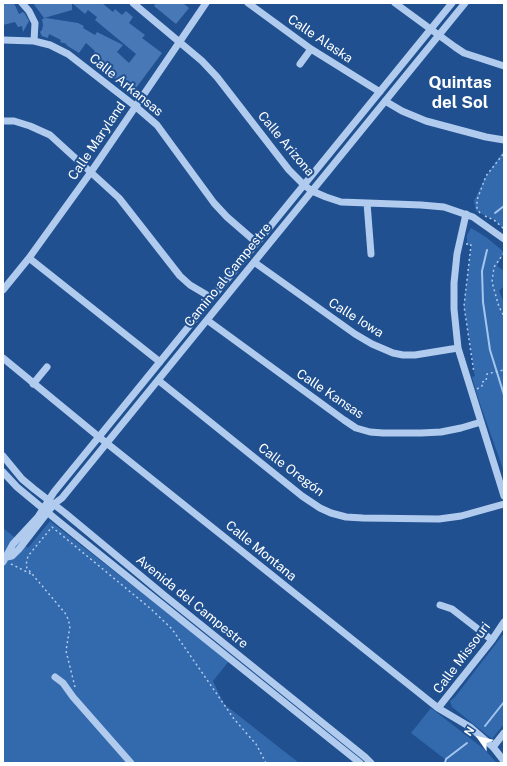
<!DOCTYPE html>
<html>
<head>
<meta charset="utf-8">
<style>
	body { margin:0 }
	#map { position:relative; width:507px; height:766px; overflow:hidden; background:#205090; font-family:"Public Sans",sans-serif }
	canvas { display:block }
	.frame { position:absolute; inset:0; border:4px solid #fff; pointer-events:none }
	.north { position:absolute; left:459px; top:718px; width:40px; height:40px; -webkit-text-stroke:3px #205090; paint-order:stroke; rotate:304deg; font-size:11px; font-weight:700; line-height:16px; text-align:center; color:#fff }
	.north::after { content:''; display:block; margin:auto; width:14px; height:18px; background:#fff; clip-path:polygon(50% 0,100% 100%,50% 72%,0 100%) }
</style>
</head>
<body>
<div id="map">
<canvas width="507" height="766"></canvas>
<div class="frame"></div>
<div class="north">N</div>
</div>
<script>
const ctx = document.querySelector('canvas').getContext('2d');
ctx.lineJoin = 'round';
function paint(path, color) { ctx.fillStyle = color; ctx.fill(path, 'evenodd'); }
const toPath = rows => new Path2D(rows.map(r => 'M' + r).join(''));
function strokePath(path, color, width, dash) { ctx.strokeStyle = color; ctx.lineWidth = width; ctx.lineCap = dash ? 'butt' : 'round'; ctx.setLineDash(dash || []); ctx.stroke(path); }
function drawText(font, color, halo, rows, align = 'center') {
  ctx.font = font + ' "Public Sans",sans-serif'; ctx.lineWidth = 4; ctx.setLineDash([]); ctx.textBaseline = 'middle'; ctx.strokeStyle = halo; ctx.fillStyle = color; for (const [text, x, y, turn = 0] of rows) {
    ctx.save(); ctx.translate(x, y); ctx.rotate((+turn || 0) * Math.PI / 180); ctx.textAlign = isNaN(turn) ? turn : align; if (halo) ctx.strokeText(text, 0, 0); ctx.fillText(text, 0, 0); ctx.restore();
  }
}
const green = toPath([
	[504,150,504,229,494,220,476,211,474,201,485,178],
	[471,228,486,237,504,252,497,266,504,271,504,286,499,291,504,302,504,472,479,401,472,377,475,376,464,306,471,246,467,245,467,235],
	[50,521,229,661,213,681,224,704,299,763,3,763,3,528,28,548],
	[504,633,504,724,492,739,452,707,450,701,455,697],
	[431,708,484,749,497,763,450,763,411,733]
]);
const stream = toPath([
	[495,213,504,206],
	[487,250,482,271,483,302,490,350,504,395],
	[485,726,504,702],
	[445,763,446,759,467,743]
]);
const building = toPath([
	[3,3,14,3,19,14,23,12,25,14,29,21,23,32,22,26,18,27,15,22,3,25],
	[33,3,72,3,72,10,44,18],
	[72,3,102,3,113,12,115,9,122,15,126,11,133,17,129,23,145,35,142,38,162,53,133,92,97,66,102,59,94,52,95,51,86,43,79,53,66,45,67,44,60,42,61,40,49,34,48,38,42,36,40,32,42,30,43,25,42,19,46,18,78,23,84,26,83,28,95,35,97,32,123,45,117,52,129,63,136,54,95,20,97,17,88,10,85,14],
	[156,3,183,3,189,8,176,24,154,6]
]);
const path = toPath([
	[480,213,477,208,477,200,486,176,504,153],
	[485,216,494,220,503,228,504,227],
	[467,243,467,245,471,245,464,306,474,373],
	[504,253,494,267,492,282,499,307,504,316],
	[477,389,482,386,482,382,486,381,487,374,504,370],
	[11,564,31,574],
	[75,687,66,651,70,626,68,619,65,613,27,568,26,565,28,556,52,527,151,609,172,629,234,719,256,744,266,763]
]);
const minor = toPath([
	[22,3,29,11,35,23,34,41],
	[133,3,202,61,217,77,289,170,304,185,312,191,326,197,341,202,421,205,444,207,473,217,504,239],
	[248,3,311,49,380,92],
	[395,3,455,47,464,53,504,66],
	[3,40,34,41,50,45,68,54,135,106,157,125,165,136,214,203,227,217,257,243],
	[300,64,311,49],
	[385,101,402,111,426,121,486,137,504,140],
	[3,121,14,121,30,126,50,135,119,198,180,276,190,285,212,298],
	[367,203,371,254],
	[466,214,457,254,454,283,454,309,458,348,504,496],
	[29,258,160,362],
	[254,262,355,334,372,344,393,353,403,355,415,355,458,348],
	[3,290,29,258,91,172,206,3],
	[207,320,344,420,356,428,370,432,383,433,421,433,441,432,461,428,481,422],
	[3,358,99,437,438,708,470,727,493,747,504,761],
	[158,380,302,496,320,508,331,513,346,517,363,518,439,519,461,516,504,504],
	[33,384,47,367],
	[3,456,22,479,34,489,65,513,165,596,365,757,371,763],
	[3,472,17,487,58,521,360,763],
	[7,557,12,556,19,549,54,504,62,498,465,3],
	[3,562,13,544,38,517,54,492,452,3],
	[440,605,452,609,492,640],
	[55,677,63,683,73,697,131,763],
	[438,708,492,640,504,622],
	[493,747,504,733]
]);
const streetNames = [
	["Calle Alaska",320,39,34],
	["Calle Arkansas",126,85,39],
	["Calle Maryland",97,141,-56],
	["Calle Arizona",286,144,50],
	["Camino al Campestre",228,275,-51],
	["Calle Iowa",356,318,32],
	["Calle Kansas",330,394,34],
	["Calle Oregón",291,470,37],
	["Calle Montana",261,551,39],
	["Avenida del Campestre",192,602,39],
	["Calle Missouri",462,658,-53]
];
const districtNames = [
	["Quintas",460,83],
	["del Sol",460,103]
];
paint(green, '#3369ad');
strokePath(stream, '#a4c6ee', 2);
paint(building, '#4978b7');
strokePath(path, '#b0cbed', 1.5, [2, 3]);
strokePath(minor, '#b0cbed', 7);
drawText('13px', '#fff', '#205090', streetNames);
drawText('bold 17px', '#fff', '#205090', districtNames);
</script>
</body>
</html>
